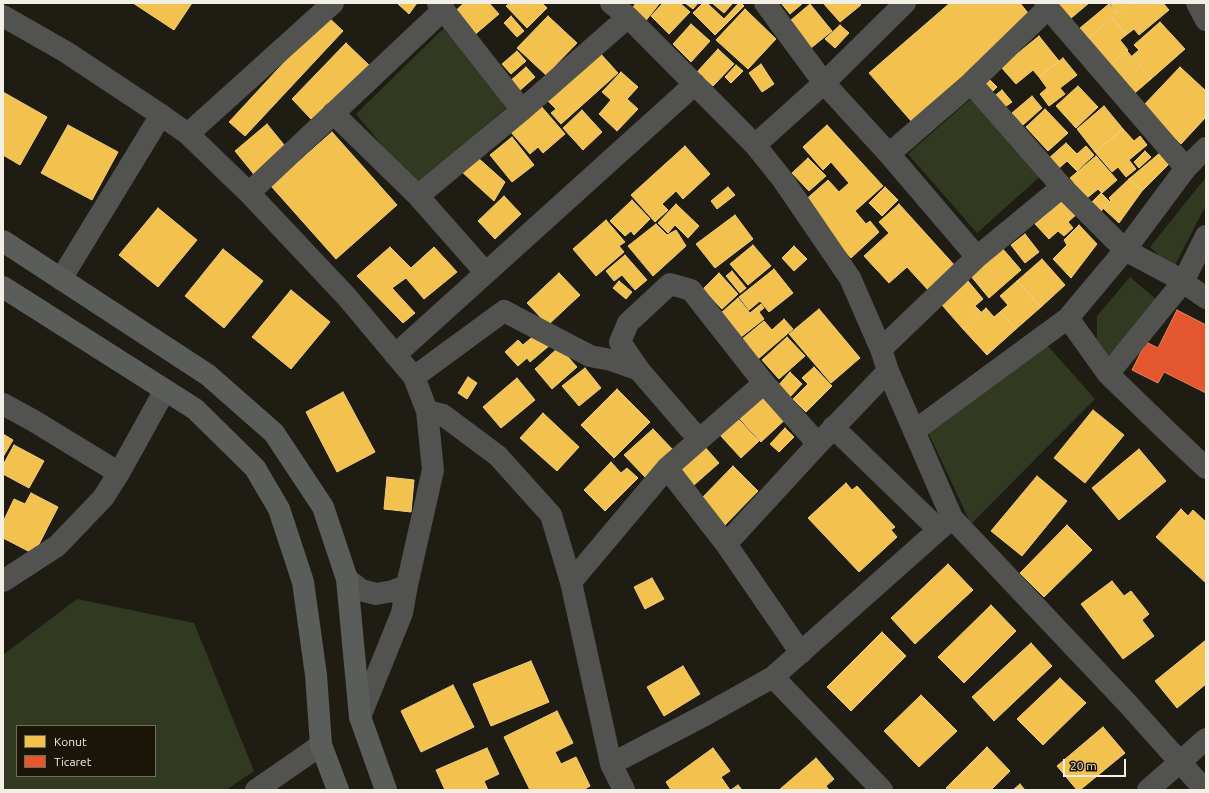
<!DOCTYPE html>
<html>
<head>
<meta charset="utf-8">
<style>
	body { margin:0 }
	#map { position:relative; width:1209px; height:793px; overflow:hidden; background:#1f1c13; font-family:Ubuntu,sans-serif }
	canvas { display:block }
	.frame { position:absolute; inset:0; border:4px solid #f3efe5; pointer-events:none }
	.legend { position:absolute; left:16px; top:725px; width:140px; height:52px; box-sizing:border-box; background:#1a1506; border:1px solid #716c5f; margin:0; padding:5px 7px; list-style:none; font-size:12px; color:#f3efe5 }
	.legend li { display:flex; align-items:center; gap:8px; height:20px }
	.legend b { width:20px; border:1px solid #716c5f }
	.scale { position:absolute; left:1063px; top:759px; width:63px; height:18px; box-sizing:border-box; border:2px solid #f3efe5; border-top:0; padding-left:5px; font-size:12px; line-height:14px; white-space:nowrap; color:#f3efe5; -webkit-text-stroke:3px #1a1506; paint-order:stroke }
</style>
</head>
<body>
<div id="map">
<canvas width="1209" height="793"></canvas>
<div class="frame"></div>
<ul class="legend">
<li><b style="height:11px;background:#f2c14e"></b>Konut</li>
<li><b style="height:11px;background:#e4572e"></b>Ticaret</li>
</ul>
<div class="scale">20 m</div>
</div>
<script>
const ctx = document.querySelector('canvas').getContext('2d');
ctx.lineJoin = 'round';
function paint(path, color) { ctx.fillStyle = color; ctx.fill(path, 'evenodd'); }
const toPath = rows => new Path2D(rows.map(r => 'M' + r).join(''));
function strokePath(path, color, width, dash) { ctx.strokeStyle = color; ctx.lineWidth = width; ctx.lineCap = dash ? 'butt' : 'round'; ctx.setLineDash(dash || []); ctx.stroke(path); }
const green = toPath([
	[444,28,507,107,416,186,356,114],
	[974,96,1043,174,977,233,908,154],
	[1206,177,1206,205,1173,269,1150,247],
	[1130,277,1156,299,1108,356,1097,340,1097,316],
	[1047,345,1095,399,971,524,928,432],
	[77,599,194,623,254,771,226,790,3,790,3,655],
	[17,726,155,726,155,776,17,776]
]);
const homes = toPath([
	[133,3,192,3,174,30,133,3],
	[397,3,417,3,409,14,397,3],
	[464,3,489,3,499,14,472,37,451,15,464,3],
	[510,3,542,3,547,8,527,28,506,6,510,3],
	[636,3,657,3,659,4,644,23,630,11,636,3],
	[663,3,680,3,690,12,669,34,651,16,663,3],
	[685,3,698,3,693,9,685,3],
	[703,3,707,3,724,19,739,3,741,3,744,6,715,35,693,13,703,3],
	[712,3,733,3,724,13,712,3],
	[781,3,803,3,790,14,781,3],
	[823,3,859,3,861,5,840,22,823,3],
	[950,3,1020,3,1032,18,912,122,869,73,950,3],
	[1057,3,1089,3,1070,19,1057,3],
	[1110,3,1130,3,1117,13,1110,3],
	[1130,3,1163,3,1169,10,1139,35,1134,29,1126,35,1112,18,1130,3],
	[810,4,832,31,806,52,784,26,810,4],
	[1109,4,1117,13,1083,43,1074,33,1109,4],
	[745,9,776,39,748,69,716,40,745,9],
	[327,16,343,31,245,136,229,122,327,16],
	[511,16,524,31,517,37,504,23,511,16],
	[548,16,577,43,546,75,517,48,548,16],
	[1112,18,1126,35,1120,40,1128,50,1105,70,1083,43,1112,18],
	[1160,22,1185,49,1151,79,1132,56,1139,50,1134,45,1160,22],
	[691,24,710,41,691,62,673,44,691,24],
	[840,25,849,33,835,48,825,39,840,25],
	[1039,36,1059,61,1039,77,1033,70,1016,84,1001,67,1039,36],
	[346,43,372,68,311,119,292,99,346,43],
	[718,49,734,64,713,86,697,72,718,49],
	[517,51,526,61,511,74,502,64,517,51],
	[1127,51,1151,79,1129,98,1105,70,1127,51],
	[599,52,618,73,561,124,551,113,556,109,546,99,599,52],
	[1063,58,1077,75,1060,88,1065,94,1049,106,1040,94,1047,88,1039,77,1063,58],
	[761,64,774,84,762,92,749,73,761,64],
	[736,65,743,71,731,83,725,77,736,65],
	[526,67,535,77,518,92,509,82,526,67],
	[1180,67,1206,91,1206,117,1181,144,1142,107,1180,67],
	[621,72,638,87,627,99,638,109,617,131,599,114,611,100,602,92,621,72],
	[989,79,997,87,987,97,979,89,989,79],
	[1078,86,1098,107,1076,128,1056,106,1078,86],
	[1002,90,1012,102,1002,109,992,98,1002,90],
	[3,92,47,117,20,165,3,155,3,92],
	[1032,96,1042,108,1023,125,1012,113,1032,96],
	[540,105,565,134,543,153,538,147,530,154,510,131,540,105],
	[1104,106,1123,129,1095,152,1077,129,1104,106],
	[1045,109,1068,133,1048,151,1026,127,1045,109],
	[582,110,602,132,583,150,563,128,582,110],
	[267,124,289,151,257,178,235,151,267,124],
	[68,125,118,152,92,200,41,173,68,125],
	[827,125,883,186,855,211,866,224,870,221,879,232,851,258,802,203,828,180,839,192,849,183,831,162,823,170,803,147,827,125],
	[1123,129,1134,141,1140,136,1147,145,1129,160,1136,169,1126,177,1118,167,1112,172,1095,152,1123,129],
	[332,132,397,205,336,259,271,186,332,132],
	[512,137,534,165,512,182,490,155,512,137],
	[1066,143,1077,154,1086,146,1094,155,1077,171,1067,161,1058,169,1048,159,1066,143],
	[685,146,710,174,683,199,676,191,662,204,668,210,655,222,631,195,685,146],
	[1145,151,1151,157,1139,168,1134,162,1145,151],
	[1161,152,1170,163,1142,191,1129,179,1161,152],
	[1096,156,1117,180,1102,193,1098,189,1087,198,1070,178,1096,156],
	[477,157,505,182,494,201,461,171,477,157],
	[808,158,826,176,809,191,792,173,808,158],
	[1129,179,1142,191,1119,223,1104,209,1111,201,1109,198,1129,179],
	[728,187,735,195,717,209,711,201,728,187],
	[885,187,898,200,882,216,869,203,885,187],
	[1101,193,1110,202,1099,213,1090,204,1101,193],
	[504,196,521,214,495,239,478,221,504,196],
	[1065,197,1079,212,1068,222,1073,228,1064,236,1058,231,1049,239,1035,224,1065,197],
	[632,200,650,219,634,235,631,231,625,236,610,221,632,200],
	[676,204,699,226,688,238,675,225,668,233,658,223,676,204],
	[899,204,956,267,929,291,907,267,889,283,864,256,889,233,879,222,899,204],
	[158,208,197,240,158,287,119,255,158,208],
	[735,215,753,239,715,268,696,244,735,215],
	[606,220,625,242,619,246,624,252,596,276,573,249,606,220],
	[656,224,667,235,676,230,686,246,653,276,628,246,656,224],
	[1079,225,1097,244,1071,278,1053,259,1067,245,1064,240,1079,225],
	[1025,234,1039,252,1025,263,1011,245,1025,234],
	[753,245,771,266,748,285,730,264,753,245],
	[794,246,807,259,794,271,782,258,794,246],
	[390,247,411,268,434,247,457,272,424,299,406,278,392,288,415,313,403,323,357,276,390,247],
	[1002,248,1021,270,989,298,970,275,1002,248],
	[223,249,263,281,224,328,185,296,223,249],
	[625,255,647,280,635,290,622,275,614,281,606,271,625,255],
	[1042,259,1065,285,1041,307,1017,281,1042,259],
	[774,269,793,293,769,312,760,301,749,310,739,297,774,269],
	[732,271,746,288,740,293,726,276,732,271],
	[559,273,580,295,548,325,527,303,559,273],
	[719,273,738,294,722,309,703,289,719,273],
	[619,281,632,292,626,299,613,288,619,281],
	[968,281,983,299,975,306,981,312,963,329,942,305,968,281],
	[1017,281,1041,307,1016,329,1000,312,1008,305,1000,296,1017,281],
	[291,290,330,322,291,369,252,337,291,290],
	[738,298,750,313,761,304,764,308,759,312,764,319,741,337,721,313,738,298],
	[986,308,994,317,1000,312,1016,329,987,355,963,329,986,308],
	[819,309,860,358,831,383,789,334,819,309],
	[784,319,793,329,758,359,741,340,764,321,772,330,784,319],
	[538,332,550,345,530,362,527,358,518,366,505,352,518,340,523,345,538,332],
	[787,337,805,356,779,379,762,360,787,337],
	[559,347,577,367,552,389,535,369,559,347],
	[814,367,832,386,806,412,793,399,808,384,802,378,814,367],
	[585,368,601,388,579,406,562,386,585,368],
	[790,372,802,384,789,398,777,387,790,372],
	[468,377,477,383,467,399,458,393,468,377],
	[517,378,535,400,501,428,483,407,517,378],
	[617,389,650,422,614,458,581,425,617,389],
	[343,392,375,452,337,472,306,412,343,392],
	[768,392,790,415,761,442,739,418,768,392],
	[1093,410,1124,435,1085,483,1054,458,1093,410],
	[543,413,579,447,557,471,520,438,543,413],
	[738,419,759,441,741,458,720,435,738,419],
	[785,428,794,437,779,452,770,444,785,428],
	[653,429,674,451,645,477,624,455,653,429],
	[3,434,13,440,3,457,3,434],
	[14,445,44,461,29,488,3,474,3,465,14,445],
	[704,446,719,463,694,485,679,469,704,446],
	[1139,449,1166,481,1119,520,1092,488,1139,449],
	[611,462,621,473,627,468,638,478,605,511,584,490,611,462],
	[733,466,758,491,724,526,699,501,733,466],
	[1037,476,1067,501,1022,556,991,531,1037,476],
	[387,477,414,480,411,512,384,509,387,477],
	[846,483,852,490,857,486,895,527,891,530,897,537,859,572,808,518,846,483],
	[31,493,58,507,34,554,3,538,3,522,14,499,25,504,31,493],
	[1181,509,1188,516,1193,510,1206,522,1206,583,1156,537,1181,509],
	[1067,525,1092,550,1044,597,1020,573,1067,525],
	[948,564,973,590,915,644,891,618,948,564],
	[652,578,664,599,645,609,634,587,652,578],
	[1112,581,1124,596,1131,591,1149,614,1142,620,1154,636,1123,659,1081,604,1112,581],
	[991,605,1016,631,964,683,938,657,991,605],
	[882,632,906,656,851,711,827,687,882,632],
	[1206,640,1206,684,1177,708,1155,681,1206,640],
	[1031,643,1052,666,994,721,972,697,1031,643],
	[531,661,549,702,491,726,473,684,531,661],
	[683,666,700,694,664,716,647,687,683,666],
	[1060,678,1086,703,1043,745,1017,719,1060,678],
	[453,685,474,727,421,752,401,711,453,685],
	[921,695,957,731,919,767,884,731,921,695],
	[557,711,573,743,555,752,561,764,576,757,590,786,583,790,530,790,504,737,557,711],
	[1103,727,1125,753,1080,790,1077,790,1057,766,1103,727],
	[987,747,1010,771,991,790,948,790,946,788,987,747],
	[487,748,499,774,484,781,488,790,445,790,436,770,487,748],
	[713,748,730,771,721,777,730,790,671,790,666,782,713,748],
	[816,758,834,779,826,786,829,790,779,790,816,758],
	[1020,784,1025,790,1013,790,1020,784],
	[738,785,742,790,731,790,738,785]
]);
const shops = toPath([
	[1177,310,1206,325,1206,393,1164,372,1158,383,1132,370,1146,342,1158,348,1177,310]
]);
const minor = toPath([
	[438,3,522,110],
	[611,3,628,17,755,145,783,180,850,278,881,349,888,371,952,518,1128,704,1205,790],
	[765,3,824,83,889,154,977,257],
	[1197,3,1206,20],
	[3,16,66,52,161,115,188,134,249,193,346,296,414,377,427,411,433,470,407,585,402,613,360,717],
	[971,83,1062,187,1125,250,1174,276,1206,298],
	[333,113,418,196,485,272],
	[188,134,333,3],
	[755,145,824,83,905,3],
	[889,154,971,83,1048,8],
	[1186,168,1206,148],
	[249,193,444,9],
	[418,196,522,110,628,17],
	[61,279,161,115],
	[1068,318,1108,374,1169,433,1206,468],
	[881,349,977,257,1062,187],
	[395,355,695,84],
	[1108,374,1183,282,1206,236],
	[414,377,504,311,590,356,611,360,639,370],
	[3,404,34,421,119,473],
	[427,411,443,415,498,456,551,515,571,582,611,764,624,790],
	[833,427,938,529],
	[914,431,1068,318,1125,250,1186,168,1048,8,1045,3],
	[700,439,689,428,639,370,620,342,628,323,670,284,691,290,764,383,818,444],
	[667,468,726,544,801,653],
	[726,544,818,444,888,371],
	[347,579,361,590,376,594,393,591,407,585],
	[3,581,57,546,103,498,119,473,165,390],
	[571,582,667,468,764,383],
	[773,677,882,790],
	[611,764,705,715,773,677,952,518],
	[256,790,321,745],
	[1148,790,1206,739]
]);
const major = toPath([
	[3,241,208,375,274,433,323,507,347,579,360,717,386,790],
	[3,287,195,409,255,468,279,509,303,582,316,675,321,745,338,790]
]);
paint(green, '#313a21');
paint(homes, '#f2c14e');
strokePath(homes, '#f2cf7b', 1);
paint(shops, '#e4572e');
strokePath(shops, '#e88565', 1);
strokePath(minor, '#525351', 22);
strokePath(major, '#5a5d5a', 22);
</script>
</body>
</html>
